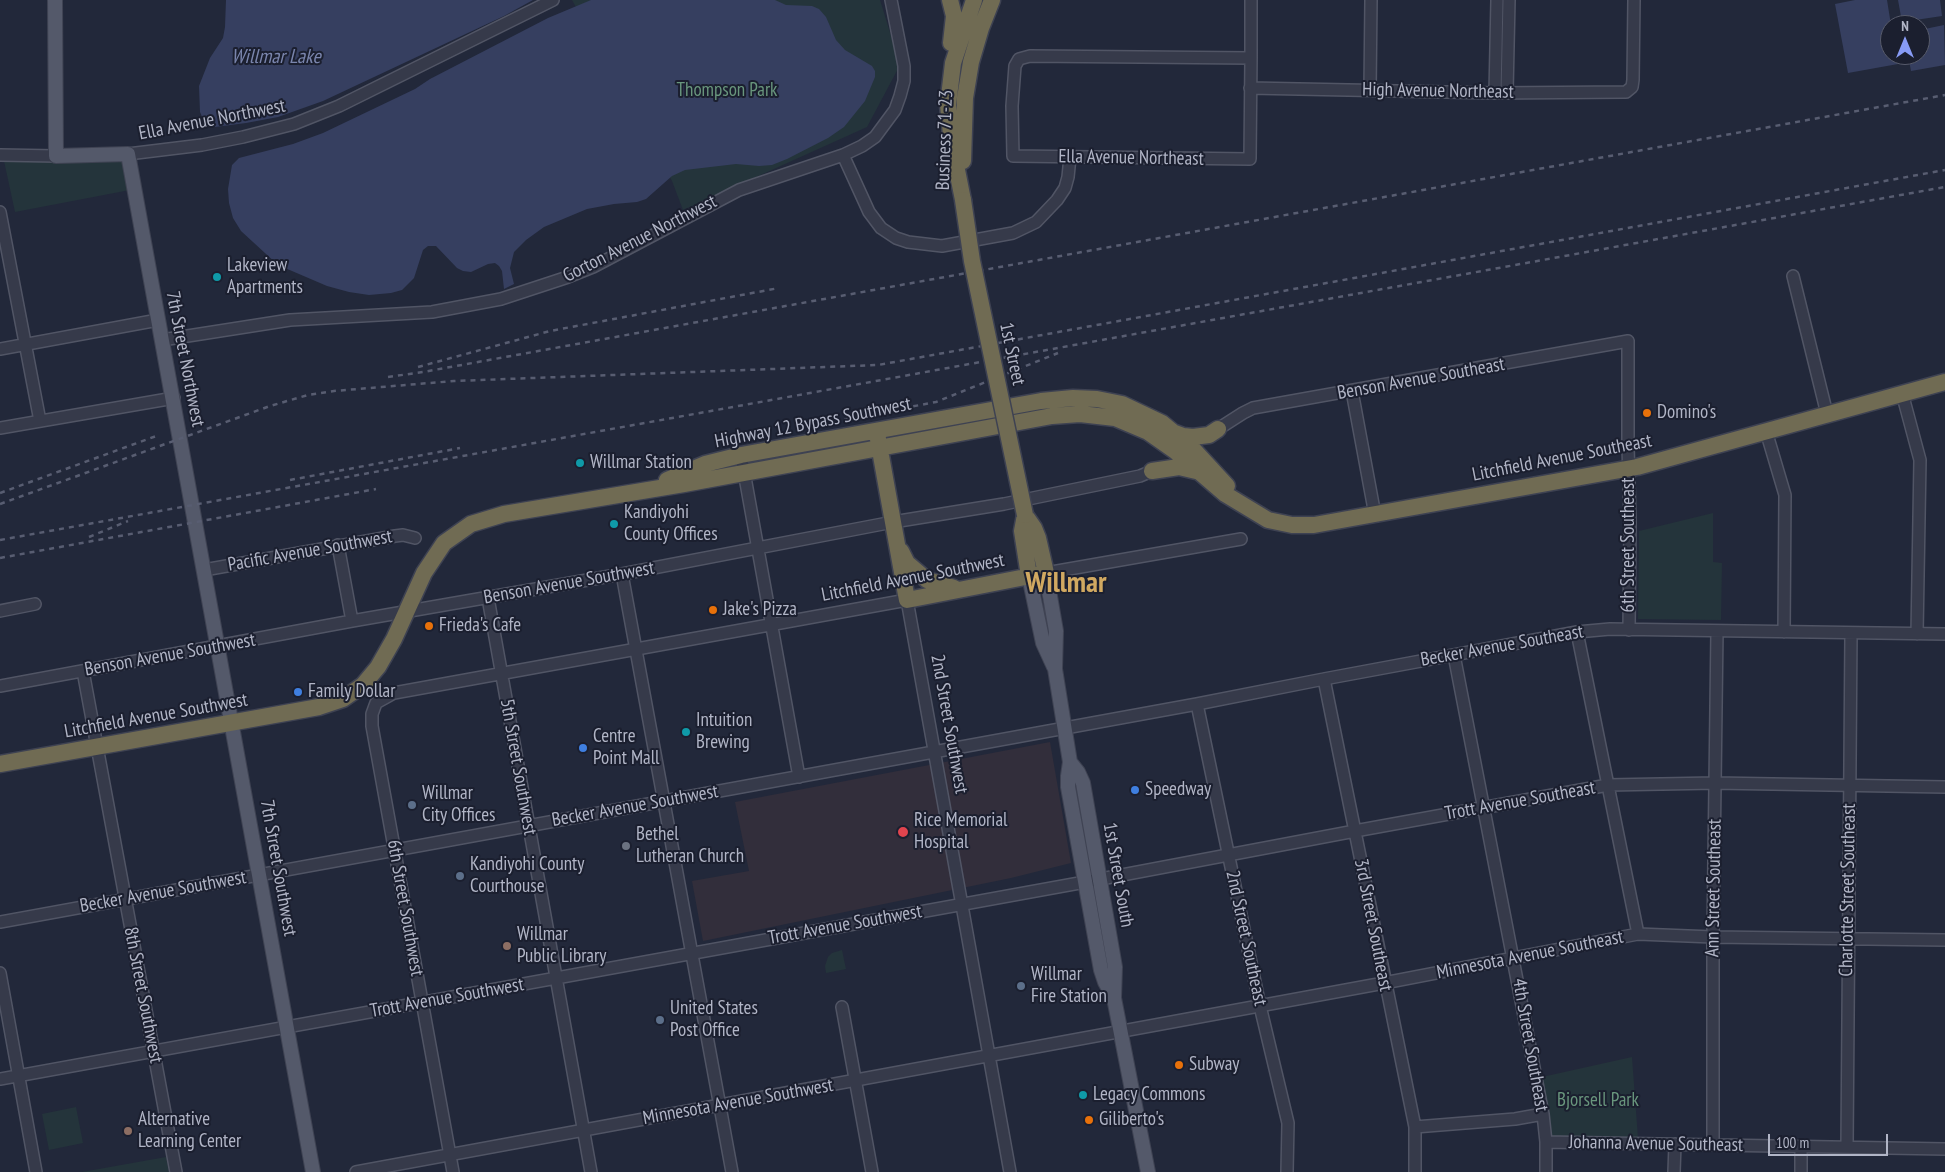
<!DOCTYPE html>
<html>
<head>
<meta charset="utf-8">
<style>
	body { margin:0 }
	#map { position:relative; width:1945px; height:1172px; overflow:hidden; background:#22283a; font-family:"PT Sans Narrow",sans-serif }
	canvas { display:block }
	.north { position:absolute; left:1880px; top:15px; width:50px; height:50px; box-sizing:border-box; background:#1b1f2f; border:1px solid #575b6b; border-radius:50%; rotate:0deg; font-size:14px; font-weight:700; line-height:20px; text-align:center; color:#b1b5c6 }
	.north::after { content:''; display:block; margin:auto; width:18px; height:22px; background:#879bf5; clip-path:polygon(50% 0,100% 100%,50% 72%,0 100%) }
	.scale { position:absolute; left:1768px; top:1134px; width:120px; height:22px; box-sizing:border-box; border:2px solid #b1b5c6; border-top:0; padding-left:6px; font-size:15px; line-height:18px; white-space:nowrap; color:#b1b5c6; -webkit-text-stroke:4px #1b1f2f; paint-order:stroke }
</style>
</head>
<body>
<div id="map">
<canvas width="1945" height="1172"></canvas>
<div class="north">N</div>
<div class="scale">100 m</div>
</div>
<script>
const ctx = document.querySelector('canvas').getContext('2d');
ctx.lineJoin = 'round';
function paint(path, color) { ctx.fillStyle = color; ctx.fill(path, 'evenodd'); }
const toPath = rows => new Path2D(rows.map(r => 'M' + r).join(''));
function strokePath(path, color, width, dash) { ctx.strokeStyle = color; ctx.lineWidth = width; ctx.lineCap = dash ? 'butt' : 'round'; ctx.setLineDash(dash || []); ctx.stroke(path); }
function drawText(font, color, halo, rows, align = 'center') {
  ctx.font = font + ' "PT Sans Narrow",sans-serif'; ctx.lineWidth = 4; ctx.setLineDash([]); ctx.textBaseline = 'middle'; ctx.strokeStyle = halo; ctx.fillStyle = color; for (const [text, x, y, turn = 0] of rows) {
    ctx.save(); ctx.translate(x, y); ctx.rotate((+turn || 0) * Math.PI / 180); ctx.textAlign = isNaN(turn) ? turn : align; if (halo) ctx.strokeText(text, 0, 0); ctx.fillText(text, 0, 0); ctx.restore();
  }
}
const medical = toPath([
	[1050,742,1071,863,1011,878,703,941,692,881,749,871,735,802]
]);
const green = toPath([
	[572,0,880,0,900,65,867,127,683,210,672,181],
	[125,158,130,190,15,212,4,161],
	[1713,513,1713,562,1722,563,1721,620,1638,619,1639,531],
	[842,950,846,969,826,973,825,966,828,957,832,953],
	[1632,1057,1638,1138,1551,1137,1542,1077],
	[76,1107,83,1143,49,1150,42,1114],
	[166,1157,169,1172,82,1172]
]);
const water = toPath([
	[226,0,533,0,504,16,323,101,278,117,246,123,215,127,203,119,200,112,199,86,210,58,223,38,225,27],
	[591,0,775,0,786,5,812,6,819,9,826,17,836,40,845,50,872,66,875,71,875,77,865,101,844,127,828,138,787,159,772,165,759,166,736,164,685,170,672,176,646,199,637,202,614,204,587,209,544,227,526,240,514,252,510,268,514,284,504,289,502,271,499,266,495,263,488,264,471,272,463,271,457,268,436,246,428,246,423,250,414,278,402,290,391,293,369,295,349,292,327,286,278,265,241,231,233,218,229,203,228,189,232,165,239,158,293,144,323,133,415,89,430,79,548,18],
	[1855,0,1887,0,1891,25,1890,55,1897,55,1898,64,1848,73,1835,4],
	[1898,0,1940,0,1942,16,1902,22],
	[1944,25,1945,65,1911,71,1908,55,1920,55,1920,30]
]);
const minor = toPath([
	[1251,58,1030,56,1019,59,1015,66,1012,106,1013,156,1250,159,1251,58,1251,0],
	[1250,88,1495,93,1626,92,1632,87,1633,80,1634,0],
	[1370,90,1371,0],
	[1507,92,1509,0],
	[1495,93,1497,0],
	[128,154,202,145,243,137,294,124,339,106,553,0],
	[0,155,56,156],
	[843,155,869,212,881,228,896,238,908,242,942,246,1013,233,1036,222,1057,200,1065,188,1068,177,1070,157],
	[0,212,40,421],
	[1793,276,1827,414],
	[162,340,290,320,432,312,501,299,568,277,593,267,739,190,843,155,862,146,875,137,895,110,900,96,904,81,904,66,891,0],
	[0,349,158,320],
	[1352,391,1375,515],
	[1902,393,1920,460,1917,634],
	[0,428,174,398],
	[1218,429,1243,413,1253,408,1628,341,1628,445,1630,523,1629,630],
	[1766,431,1785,495,1784,632],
	[741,455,799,777],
	[338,545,352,621],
	[204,570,395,536,403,535,415,538],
	[1046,573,1241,539],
	[622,574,732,1172],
	[488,598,591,1172],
	[0,611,35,604],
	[1577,632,1638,934],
	[1454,655,1543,1114,1546,1142,1546,1172],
	[83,671,176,1172],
	[1324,679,1415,1127,1415,1172],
	[0,686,352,621,622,574,893,522,1004,504,1140,476,1152,471],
	[1197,704,1260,1006,1288,1123,1287,1172],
	[0,922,1197,704,1324,679,1577,632,1610,629,1945,634],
	[0,973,36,1172],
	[842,1007,872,1172],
	[0,1079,1085,882,1355,831,1608,785,1715,783,1945,787],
	[1415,1127,1515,1119,1543,1114],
	[1546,1142,1945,1149],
	[1713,1145,1713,937,1717,631],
	[1847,1147,1851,633],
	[356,1172,1384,983,1638,934,1713,937,1945,940],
	[453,1172,372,726,372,714,376,703,394,693,907,600,1010,1172],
	[1674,1172,1675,1144],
	[1801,1172,1801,1147]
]);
const major = toPath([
	[55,0,56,156,128,154,313,1172],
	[1046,573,1056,631,1055,669,1070,762,1068,776,1068,787,1101,970,1105,982,1114,998],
	[1029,576,1043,643,1054,667],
	[1070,762,1078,772,1083,783,1115,967,1114,998,1148,1172]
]);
const highway = toPath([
	[950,0,954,16,951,43],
	[963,161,965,98,971,62,981,28,992,0],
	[963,200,952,145,948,105,953,63,974,0],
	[1175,433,1183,436,1193,437,1209,435,1218,429],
	[878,439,907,600,1046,573,1038,538,1034,528,1025,515],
	[1152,471,1179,467,1196,471],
	[667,480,705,464,741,455,1041,401,1073,398,1097,399,1122,404,1162,423,1192,448,1227,486],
	[1025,515,1022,531,1029,576],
	[901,551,907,563,927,580,954,588],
	[0,764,319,707,343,699,363,685,378,667,394,639,424,573,444,543,471,524,504,514,684,484,1052,416,1080,414,1115,418,1148,432,1175,451,1225,494,1268,520,1292,525,1314,525,1637,467,1945,382]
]);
const rail = toPath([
	[418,367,550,331,779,288],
	[388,377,423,372,1945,95],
	[815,425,936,402,1058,353],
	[290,480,460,448],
	[0,493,159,435],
	[0,504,270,406,308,395,334,391,454,381,878,365,1945,170],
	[89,537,128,521],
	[0,540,1945,187],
	[0,558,376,489]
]);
const highwayBridge = toPath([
	[963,200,972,261,1025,515]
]);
const markers = [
	[217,277,5,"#0f9aa8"],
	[1647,413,5,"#e8710a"],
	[580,463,5,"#0f9aa8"],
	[614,524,5,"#0f9aa8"],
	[713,610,5,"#e8710a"],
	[429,626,5,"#e8710a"],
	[298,692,5,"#3f7fe0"],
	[686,732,5,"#0f9aa8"],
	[583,748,5,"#3f7fe0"],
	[1135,790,5,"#3f7fe0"],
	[412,805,5,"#5c6f8a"],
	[903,832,6,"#e0444e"],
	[626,846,5,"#6b7280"],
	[460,876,5,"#5c6f8a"],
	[507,946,5,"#8d6e63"],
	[1021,986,5,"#5c6f8a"],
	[660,1020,5,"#5c6f8a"],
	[1179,1065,5,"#e8710a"],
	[1083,1095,5,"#0f9aa8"],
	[1089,1120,5,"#e8710a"],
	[128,1131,5,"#8d6e63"]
];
const parkNames = [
	["Thompson Park",727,91],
	["Bjorsell Park",1598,1101]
];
const streetNames = [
	["High Avenue Northeast",1438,91,1],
	["Ella Avenue Northwest",212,120,-11],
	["Business 71-23",945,140,-88],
	["Ella Avenue Northeast",1131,158,1],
	["Gorton Avenue Northwest",640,239,-27],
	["1st Street",1012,354,78],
	["7th Street Northwest",185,359,79],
	["Benson Avenue Southeast",1421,379,-10],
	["Highway 12 Bypass Southwest",813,423,-11],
	["Litchfield Avenue Southeast",1562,458,-11],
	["6th Street Southeast",1629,545,-90],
	["Pacific Avenue Southwest",310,551,-10],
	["Litchfield Avenue Southwest",913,578,-11],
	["Benson Avenue Southwest",569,583,-10],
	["Becker Avenue Southeast",1502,646,-10],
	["Benson Avenue Southwest",170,655,-10],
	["Litchfield Avenue Southwest",156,716,-10],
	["2nd Street Southwest",949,724,80],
	["5th Street Southwest",518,767,80],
	["Trott Avenue Southeast",1520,801,-10],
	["Becker Avenue Southwest",635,806,-10],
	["7th Street Southwest",278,868,80],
	["1st Street South",1118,875,80],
	["Ann Street Southeast",1714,888,-89],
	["Charlotte Street Southeast",1848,890,-89],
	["Becker Avenue Southwest",163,892,-10],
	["6th Street Southwest",405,908,80],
	["Trott Avenue Southwest",845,925,-10],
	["3rd Street Southeast",1373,925,79],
	["2nd Street Southeast",1246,938,78],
	["Minnesota Avenue Southeast",1530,955,-11],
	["8th Street Southwest",143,995,79],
	["Trott Avenue Southwest",447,998,-10],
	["4th Street Southeast",1530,1045,80],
	["Minnesota Avenue Southwest",738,1102,-10],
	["Johanna Avenue Southeast",1656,1144,1]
];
const poiNames = [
	["Lakeview",227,266],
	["Apartments",227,288],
	["Domino's",1657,413],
	["Willmar Station",590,463],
	["Kandiyohi",624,513],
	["County Offices",624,535],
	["Jake's Pizza",723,610],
	["Frieda's Cafe",439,626],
	["Family Dollar",308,692],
	["Intuition",696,721],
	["Brewing",696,743],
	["Centre",593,737],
	["Point Mall",593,759],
	["Speedway",1145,790],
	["Willmar",422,794],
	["City Offices",422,816],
	["Rice Memorial",914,821],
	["Hospital",914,843],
	["Bethel",636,835],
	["Lutheran Church",636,857],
	["Kandiyohi County",470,865],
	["Courthouse",470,887],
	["Willmar",517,935],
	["Public Library",517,957],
	["Willmar",1031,975],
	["Fire Station",1031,997],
	["United States",670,1009],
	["Post Office",670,1031],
	["Subway",1189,1065],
	["Legacy Commons",1093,1095],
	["Alternative",138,1120],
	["Learning Center",138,1142],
	["Giliberto's",1099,1120]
];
const waterNames = [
	["Willmar Lake",276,57]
];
const townNames = [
	["Willmar",1066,584]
];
paint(medical, '#322e3b');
paint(green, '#24343b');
paint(water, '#363f60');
strokePath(minor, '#515565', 14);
strokePath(major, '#3f4353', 16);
strokePath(highway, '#3e4252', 19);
strokePath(minor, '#363a4a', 11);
strokePath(major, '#54596a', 14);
strokePath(highway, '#706b53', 16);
strokePath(rail, '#585d71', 2.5, [5, 5]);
strokePath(highwayBridge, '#3e4252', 19, []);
strokePath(highwayBridge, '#706b53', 16);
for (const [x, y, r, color] of markers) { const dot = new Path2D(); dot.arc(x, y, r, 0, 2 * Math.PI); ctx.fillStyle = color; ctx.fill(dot); strokePath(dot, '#1b1f2f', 2); }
drawText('19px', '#69967d', '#1b1f2f', parkNames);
drawText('19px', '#b1b5c6', '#1b1f2f', streetNames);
drawText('19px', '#b1b5c6', '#1b1f2f', poiNames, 'left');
drawText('italic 20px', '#7a85ad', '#1b1f2f', waterNames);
drawText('bold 29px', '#d1a961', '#1b1f2f', townNames);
</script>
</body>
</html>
